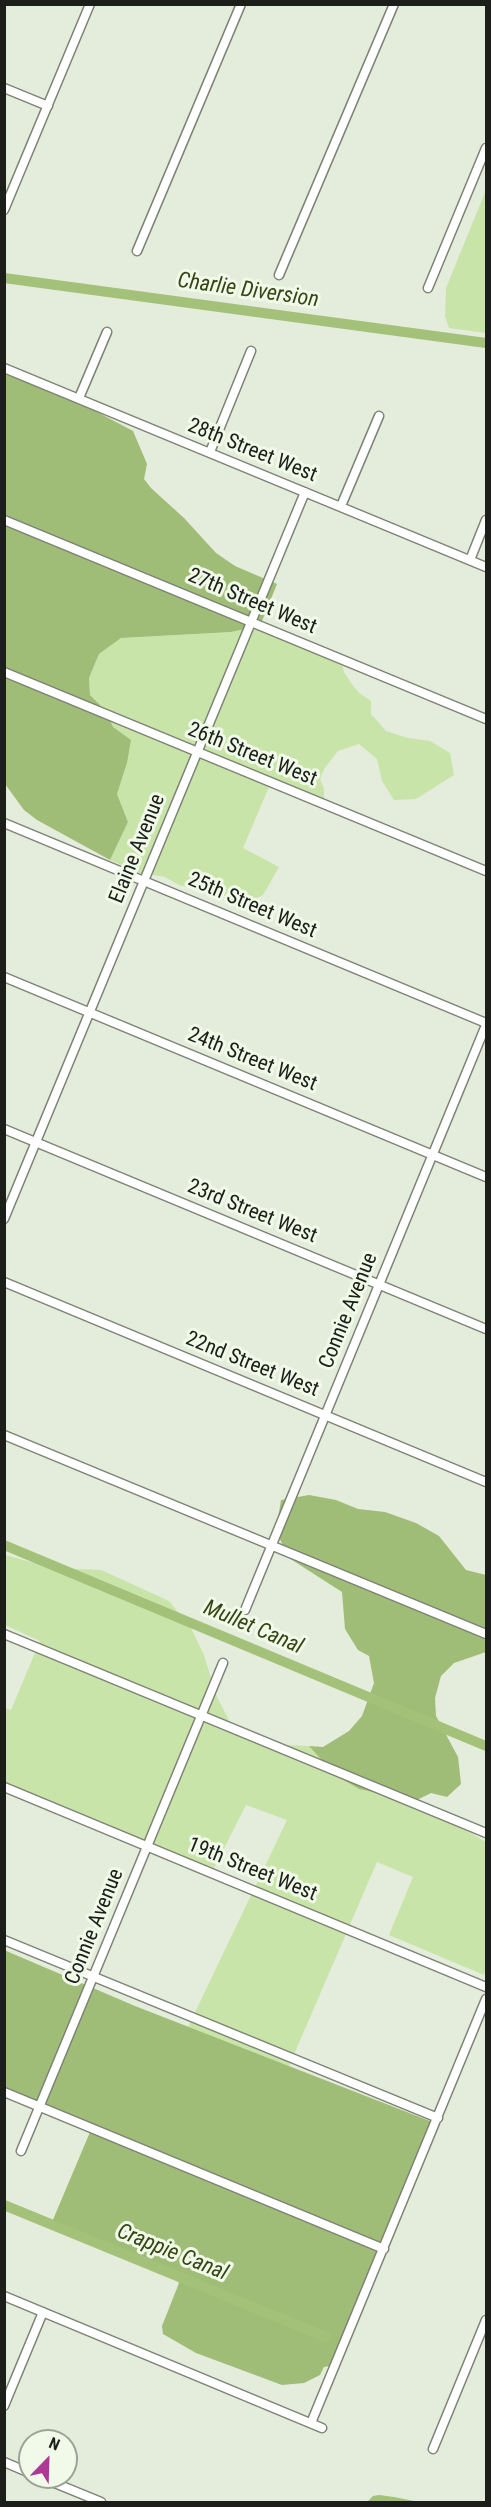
<!DOCTYPE html>
<html>
<head>
<meta charset="utf-8">
<style>
	body { margin:0 }
	#map { position:relative; width:491px; height:2507px; overflow:hidden; background:#e4ecdb; font-family:"Roboto Condensed",sans-serif }
	canvas { display:block }
	.frame { position:absolute; inset:0; border:6px solid #1c1f19; pointer-events:none }
	.north { position:absolute; left:18px; top:2429px; width:60px; height:60px; box-sizing:border-box; background:#f1f9e9; border:2px solid #9ca296; border-radius:50%; rotate:23deg; font-size:16px; font-weight:700; line-height:24px; text-align:center; color:#1c1f19 }
	.north::after { content:''; display:block; margin:auto; width:21px; height:27px; background:#ad3a95; clip-path:polygon(50% 0,100% 100%,50% 72%,0 100%) }
</style>
</head>
<body>
<div id="map">
<canvas width="491" height="2507"></canvas>
<div class="frame"></div>
<div class="north">N</div>
</div>
<script>
const ctx = document.querySelector('canvas').getContext('2d');
ctx.lineJoin = 'round';
function paint(path, color) { ctx.fillStyle = color; ctx.fill(path, 'evenodd'); }
const toPath = rows => new Path2D(rows.map(r => 'M' + r).join(''));
function strokePath(path, color, width, dash) { ctx.strokeStyle = color; ctx.lineWidth = width; ctx.lineCap = dash ? 'butt' : 'round'; ctx.setLineDash(dash || []); ctx.stroke(path); }
function drawText(font, color, halo, rows, align = 'center') {
  ctx.font = font + ' "Roboto Condensed",sans-serif'; ctx.lineWidth = 6; ctx.setLineDash([]); ctx.textBaseline = 'middle'; ctx.strokeStyle = halo; ctx.fillStyle = color; for (const [text, x, y, turn = 0] of rows) {
    ctx.save(); ctx.translate(x, y); ctx.rotate((+turn || 0) * Math.PI / 180); ctx.textAlign = isNaN(turn) ? turn : align; if (halo) ctx.strokeText(text, 0, 0); ctx.fillText(text, 0, 0); ctx.restore();
  }
}
const green = toPath([
	[486,190,486,333,449,328,445,316,446,288],
	[260,626,341,660,344,672,351,683,359,693,371,701,371,714,386,731,408,738,430,741,450,753,454,775,416,799,394,800,382,781,377,759,359,744,338,751,324,769,320,779,324,789,324,802,271,782,243,848,279,867,263,895,248,902,179,885,165,877,140,873,110,860,128,822,117,794,127,763,106,711,90,695,89,678,99,654,121,638,231,632],
	[5,1555,53,1568,101,1570,169,1601,191,1628,204,1655,216,1695,230,1722,248,1734,286,1745,309,1746,335,1775,359,1789,415,1801,486,1842,486,1968,484,1975,389,1935,413,1877,377,1862,289,2066,188,2027,287,1820,246,1805,214,1868,147,1843,5,1784,4,1708,11,1710,40,1641,5,1625]
]);
const forest = toPath([
	[4,374,63,394,133,431,147,464,144,479,151,488,184,518,216,553,235,566,277,584,260,626,231,632,121,638,99,654,89,678,90,695,106,711,113,727,131,740,127,763,117,794,128,822,110,860,37,820,24,810,5,784],
	[309,1495,336,1500,358,1509,385,1512,416,1523,439,1536,466,1570,486,1575,486,1652,454,1663,441,1676,435,1698,436,1716,458,1757,461,1784,447,1797,431,1793,415,1801,359,1789,335,1775,309,1746,323,1747,349,1731,362,1716,374,1683,369,1656,358,1650,345,1629,342,1592,289,1558,276,1531,281,1500],
	[4,1950,135,2006,435,2123,335,2365,324,2367,320,2375,304,2383,282,2385,196,2353,163,2334,162,2326,179,2283,176,2279,52,2222,93,2125,5,2090]
]);
const water = toPath([
	[379,2495,394,2497,419,2502,367,2502,373,2496]
]);
const canal = toPath([
	[4,278,486,343],
	[4,1545,486,1746],
	[4,2205,326,2337]
]);
const minor = toPath([
	[4,88,48,106],
	[4,210,90,4],
	[137,251,241,4],
	[279,275,394,4],
	[428,288,486,148],
	[4,368,486,567],
	[79,398,107,332],
	[210,452,251,351],
	[341,506,379,416],
	[4,520,486,719],
	[470,560,486,520],
	[4,672,486,871],
	[4,823,486,1023],
	[4,977,486,1177],
	[4,1129,486,1329],
	[4,1219,305,492],
	[4,1282,486,1482],
	[4,1435,486,1634],
	[245,1610,486,1025],
	[4,1634,486,1833],
	[4,1787,486,1987],
	[4,1940,438,2118],
	[4,2092,384,2249],
	[21,2151,223,1663],
	[4,2296,322,2428],
	[4,2406,43,2312],
	[311,2423,486,1999],
	[433,2449,486,2320],
	[4,2462,30,2473],
	[40,2477,101,2502]
]);
const streetNames = [
	["28th Street West",252,451,22],
	["27th Street West",252,602,23],
	["26th Street West",252,755,22],
	["Elaine Avenue",138,849,-68],
	["25th Street West",252,906,23],
	["24th Street West",252,1060,22],
	["23rd Street West",252,1212,22],
	["Connie Avenue",349,1311,-68],
	["22nd Street West",252,1365,22],
	["19th Street West",252,1870,22],
	["Connie Avenue",95,1927,-68]
];
const waterNames = [
	["Charlie Diversion",248,291,8],
	["Mullet Canal",253,1628,23],
	["Crappie Canal",172,2253,22]
];
paint(green, '#c9e4a8');
paint(forest, '#9fbd76');
paint(water, '#a3c179');
strokePath(canal, '#a3c179', 10);
strokePath(minor, '#7c8375', 11);
strokePath(minor, '#fff', 8);
drawText('21px', '#1c1f19', '#f1f9e9', streetNames);
drawText('italic 22px', '#334613', '#f1f9e9', waterNames);
</script>
</body>
</html>
